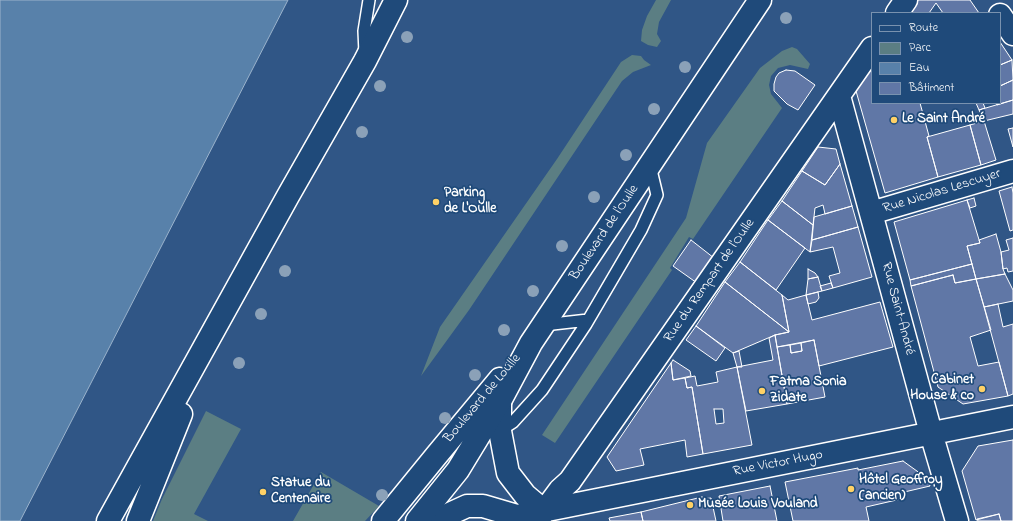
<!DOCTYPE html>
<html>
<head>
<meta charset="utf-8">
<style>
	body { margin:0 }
	#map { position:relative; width:1013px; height:521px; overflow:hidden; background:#305686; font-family:"Indie Flower",sans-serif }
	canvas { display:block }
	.legend { position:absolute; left:871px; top:12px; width:130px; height:92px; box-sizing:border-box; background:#1f4a7a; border:1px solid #7992af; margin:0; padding:5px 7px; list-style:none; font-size:12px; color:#fff }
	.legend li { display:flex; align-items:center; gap:8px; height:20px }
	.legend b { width:20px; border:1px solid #7992af }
</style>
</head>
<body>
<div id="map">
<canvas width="1013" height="521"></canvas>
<ul class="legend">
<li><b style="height:5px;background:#1f4a7a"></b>Route</li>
<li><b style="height:11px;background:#5b7e83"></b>Parc</li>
<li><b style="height:11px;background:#5881aa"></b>Eau</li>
<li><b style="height:11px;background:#6077a6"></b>Bâtiment</li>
</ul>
</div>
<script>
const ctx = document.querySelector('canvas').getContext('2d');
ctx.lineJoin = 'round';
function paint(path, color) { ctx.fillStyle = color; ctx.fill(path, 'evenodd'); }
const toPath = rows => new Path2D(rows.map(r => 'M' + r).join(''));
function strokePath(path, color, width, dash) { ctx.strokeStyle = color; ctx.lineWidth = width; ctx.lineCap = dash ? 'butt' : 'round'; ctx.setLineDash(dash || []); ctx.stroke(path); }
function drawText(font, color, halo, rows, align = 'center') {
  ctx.font = font + ' "Indie Flower",sans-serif'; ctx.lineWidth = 3.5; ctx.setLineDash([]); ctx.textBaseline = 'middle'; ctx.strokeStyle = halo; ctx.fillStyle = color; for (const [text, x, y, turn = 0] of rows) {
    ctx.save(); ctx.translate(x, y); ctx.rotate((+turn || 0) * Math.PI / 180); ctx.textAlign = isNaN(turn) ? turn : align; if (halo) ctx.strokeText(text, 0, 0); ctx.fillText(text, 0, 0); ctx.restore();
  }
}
const green = toPath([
	[656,0,671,0,659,22,657,34,661,41,657,47,648,45,641,41,642,30,647,16],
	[792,47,797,49,810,64,808,69,790,65,778,68,771,76,769,85,771,94,782,108,693,239,689,237,670,268,672,270,555,443,542,435,686,218,707,143,760,68,782,51],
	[632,55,641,56,644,60,651,65,633,72,622,81,469,310,421,376,440,327,557,159,621,62],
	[206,411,241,429,194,514,208,521,153,521,162,499],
	[321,472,379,506,365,521,293,521]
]);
const water = toPath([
	[0,0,288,0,20,521,0,521,0,0]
]);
const building = toPath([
	[918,0,970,0,979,13,943,13,936,3,929,13,909,13,918,0],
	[1000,42,1012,60,1000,65,1000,42],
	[1012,60,1013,80,1000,86,1000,65,1012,60],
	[872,68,872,103,920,103,929,136,927,137,938,177,885,193,856,91,872,68],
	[786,70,795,71,815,85,798,110,787,104,774,91,774,84,776,77,779,73,786,70],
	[1013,80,1013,100,997,105,996,103,1000,103,1000,86,1013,80],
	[1013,100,1013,114,984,121,979,110,1013,100],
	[976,103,983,103,985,108,979,110,976,103],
	[984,121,996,160,981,165,970,125,984,121],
	[970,125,981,165,938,177,927,137,970,125],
	[1013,128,1013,147,1008,129,1013,128],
	[818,147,836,149,840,164,825,185,802,171,818,147],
	[840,164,852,206,825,214,823,205,815,208,813,225,782,201,802,171,825,185,840,164],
	[1012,187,1013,193,1013,230,1010,231,999,191,1012,187],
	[974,198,976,206,970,208,967,200,974,198],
	[967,200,980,243,967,246,972,264,910,280,894,222,967,200],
	[782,201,813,225,810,252,768,220,782,201],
	[852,206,858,227,812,240,814,217,852,206],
	[768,220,805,248,776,290,740,262,768,220],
	[858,227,872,277,833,288,829,276,840,273,833,247,810,252,812,240,858,227],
	[996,234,1001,252,1003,269,1005,274,976,279,967,246,980,243,979,240,996,234],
	[1013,238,1013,271,1008,272,1007,268,1003,269,1001,252,1009,250,1006,240,1013,238],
	[691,240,714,258,697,283,673,266,691,240],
	[740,262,782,295,789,332,725,282,740,262],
	[972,264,976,279,955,283,953,275,911,286,910,280,972,264],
	[808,269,815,273,818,277,808,279,808,269],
	[1005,274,1013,290,1013,301,984,307,976,279,1005,274],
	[953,275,955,283,976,279,991,330,970,337,978,366,999,362,1008,396,963,404,938,387,911,286,953,275],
	[818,277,822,291,806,295,808,279,818,277],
	[725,282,789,332,775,335,733,353,696,326,725,282],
	[831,283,833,288,822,291,820,286,831,283],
	[818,292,819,298,816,302,808,304,806,295,818,292],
	[782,295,788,300,806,295,812,320,880,302,893,347,819,366,814,340,777,347,775,335,789,332,782,295],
	[998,304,1003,327,1013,324,1013,394,1008,396,984,307,998,304],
	[696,326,725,348,716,361,686,340,696,326],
	[775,335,787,404,746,411,737,367,773,360,769,338,775,335],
	[814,340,825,397,787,404,777,347,790,345,791,353,802,351,801,343,814,340],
	[801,343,802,351,791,353,790,345,801,343],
	[739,351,742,367,737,367,733,353,739,351],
	[673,360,690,371,691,376,673,380,671,363,673,360],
	[671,363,673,380,685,378,687,388,692,387,703,454,687,457,685,440,640,449,644,465,616,471,607,457,671,363],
	[737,367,752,445,703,454,692,387,687,388,685,378,695,376,697,386,718,382,716,372,737,367],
	[714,409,723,409,724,423,716,424,714,409],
	[1013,440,1013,521,1001,521,999,514,976,520,962,471,978,446,1013,440],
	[903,461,928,479,930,486,900,493,901,499,866,507,869,521,793,521,785,482,858,468,858,470,903,461],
	[770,486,777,521,723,521,719,496,770,486],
	[702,497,702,499,711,498,716,521,643,521,641,512,702,497],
	[641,512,643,521,610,521,609,518,641,512],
	[999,514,1001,521,978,521,977,519,999,514]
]);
const lane = toPath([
	[365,53,364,31,369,0],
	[544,325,588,320],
	[499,431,513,422,542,390,586,324,641,230,657,195,650,166]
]);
const street = toPath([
	[897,13,906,0],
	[1000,15,1013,34],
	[839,96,931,433,957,521],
	[871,213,1013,171],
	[500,401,500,431,508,473,525,495,544,511],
	[540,517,560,490,570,481,872,48],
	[438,521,443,517,467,506,483,506,517,516,1013,417]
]);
const primary = toPath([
	[108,521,288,196,365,61,396,0],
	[138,521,181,414],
	[383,521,436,456,500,379],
	[417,521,458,470,500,401,531,343,760,0]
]);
const trees = [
	[786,18],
	[407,37],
	[685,67],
	[380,86],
	[654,109],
	[362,132],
	[626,155],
	[594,197],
	[562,246],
	[285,271],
	[533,291],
	[261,314],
	[504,330],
	[239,363],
	[475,375],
	[445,418],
	[382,495]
];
const markers = [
	[894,120,4,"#ffd166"],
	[436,202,4,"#ffd166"],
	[982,389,4,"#ffd166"],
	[762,391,4,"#ffd166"],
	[851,489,4,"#ffd166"],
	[263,492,4,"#ffd166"],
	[690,505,4,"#ffd166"]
];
const poiNames = [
	["Le Saint André",902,120],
	["Parking",444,194],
	["de L'Oulle",444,210],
	["Cabinet",974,381,"right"],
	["House & co",974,397,"right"],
	["Fatma Sonia",770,383],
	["Zidate",770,399],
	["Hôtel Geoffroy",859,481],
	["(ancien)",859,497],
	["Statue du",271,484],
	["Centenaire",271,500],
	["Musée Louis Vouland",698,505]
];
const streetNames = [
	["Rue Nicolas Lescuyer",942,192,-17],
	["Boulevard de l'Oulle",605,233,-56],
	["Rue du Rempart de l'Oulle",710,281,-55],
	["Rue Saint-André",897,309,75],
	["Boulevard de Loulle",483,399,-50],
	["Rue Victor Hugo",778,464,-11]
];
paint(green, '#5b7e83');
paint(water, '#5881aa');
strokePath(water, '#9bb3cc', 1);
paint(building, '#6077a6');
strokePath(building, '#fff', 1);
strokePath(lane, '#fff', 14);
strokePath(street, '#fff', 25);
strokePath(primary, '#fff', 25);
strokePath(lane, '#1f4a7a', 11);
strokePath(street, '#1f4a7a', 22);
strokePath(primary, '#1f4a7a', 22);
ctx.fillStyle = '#8ba1b8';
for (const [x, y] of trees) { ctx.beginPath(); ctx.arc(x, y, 6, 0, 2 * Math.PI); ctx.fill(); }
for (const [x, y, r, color] of markers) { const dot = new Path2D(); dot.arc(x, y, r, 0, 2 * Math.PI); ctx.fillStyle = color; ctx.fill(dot); strokePath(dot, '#1f4a7a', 1.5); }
drawText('bold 14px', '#fff', '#1f4a7a', poiNames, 'left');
drawText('14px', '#fff', '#1f4a7a', streetNames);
</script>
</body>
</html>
